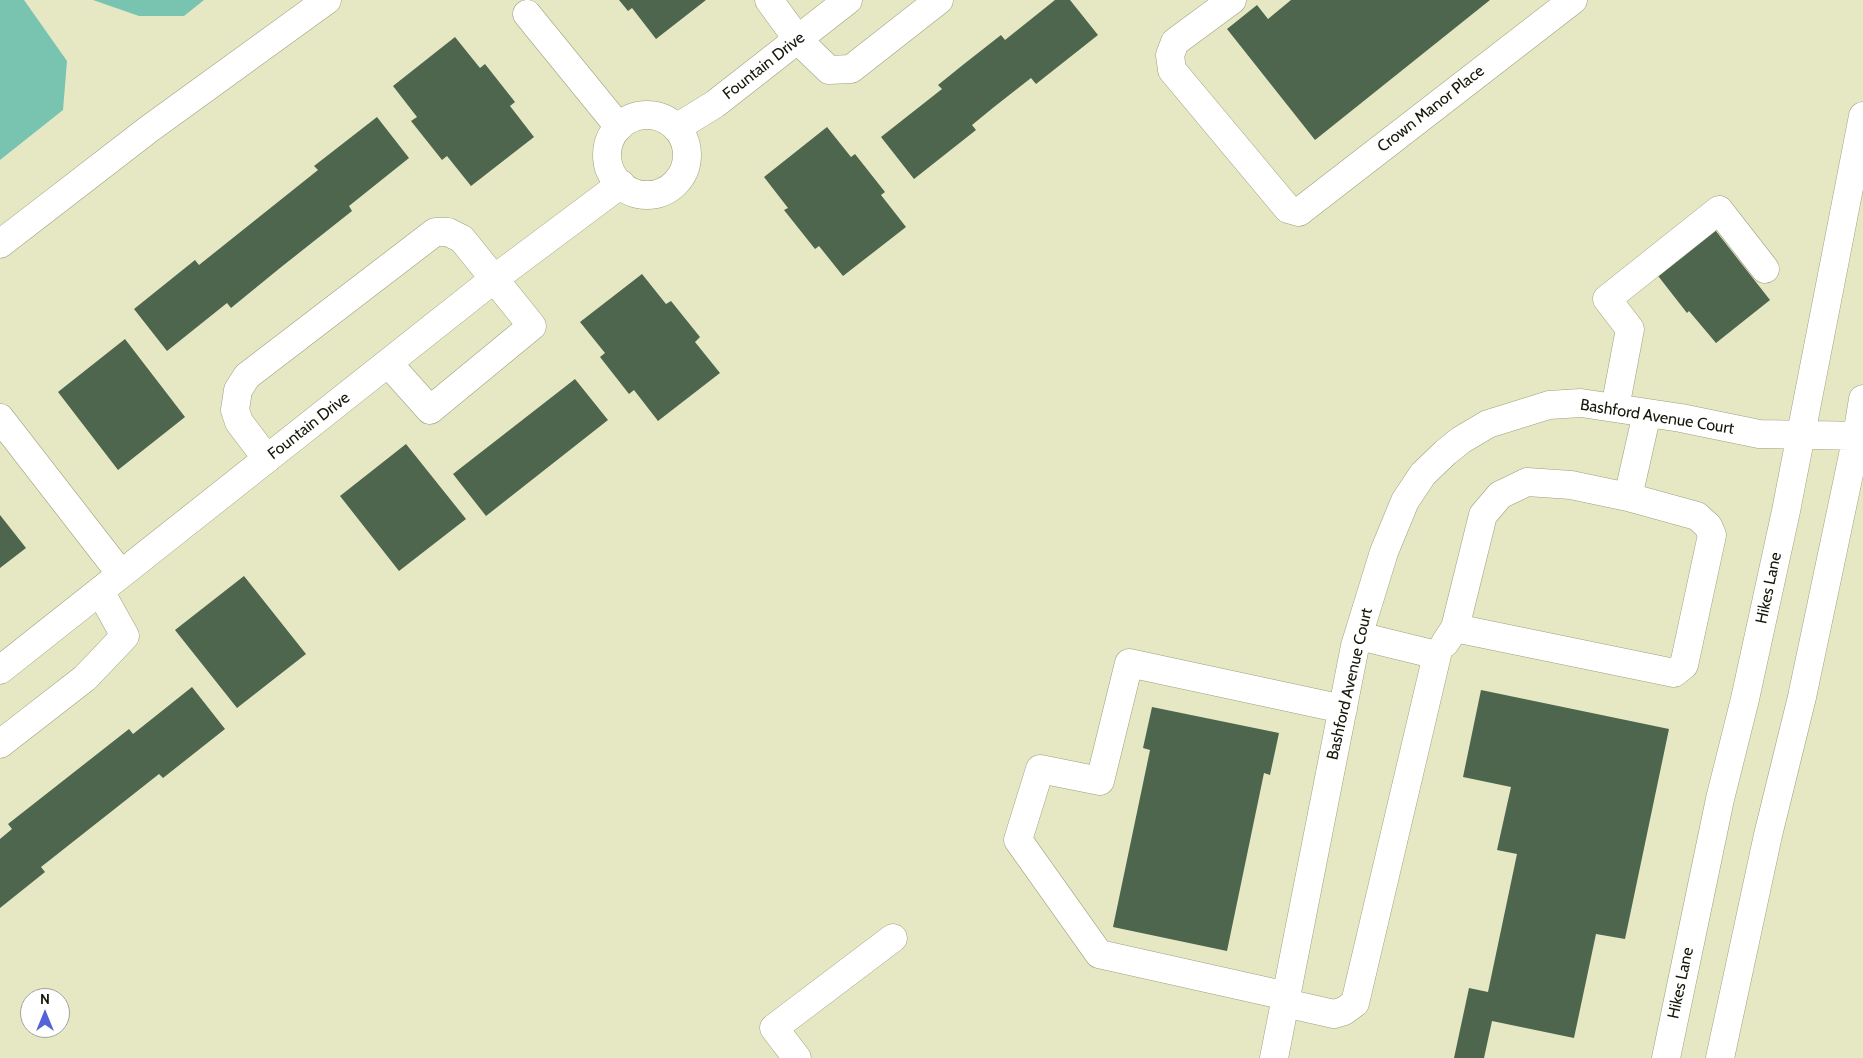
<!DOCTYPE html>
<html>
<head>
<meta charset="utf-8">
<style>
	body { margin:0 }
	#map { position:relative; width:1863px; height:1058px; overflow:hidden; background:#e5e8c3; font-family:Cabin,sans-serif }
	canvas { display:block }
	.north { position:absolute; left:20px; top:988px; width:50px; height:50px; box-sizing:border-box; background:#fff; border:1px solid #a2a29d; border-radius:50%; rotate:0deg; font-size:14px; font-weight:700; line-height:20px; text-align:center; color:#161709 }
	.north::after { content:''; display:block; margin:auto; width:18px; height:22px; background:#5563d9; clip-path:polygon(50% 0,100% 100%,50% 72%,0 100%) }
</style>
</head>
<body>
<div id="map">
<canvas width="1863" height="1058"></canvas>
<div class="north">N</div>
</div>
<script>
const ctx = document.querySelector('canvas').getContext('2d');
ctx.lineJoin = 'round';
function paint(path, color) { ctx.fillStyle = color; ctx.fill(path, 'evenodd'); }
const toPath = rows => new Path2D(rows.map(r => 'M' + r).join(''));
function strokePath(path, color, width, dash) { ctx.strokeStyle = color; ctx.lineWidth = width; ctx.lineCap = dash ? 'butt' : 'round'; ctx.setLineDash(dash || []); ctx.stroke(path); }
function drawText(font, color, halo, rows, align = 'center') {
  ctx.font = font + ' Cabin,sans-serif'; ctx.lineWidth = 5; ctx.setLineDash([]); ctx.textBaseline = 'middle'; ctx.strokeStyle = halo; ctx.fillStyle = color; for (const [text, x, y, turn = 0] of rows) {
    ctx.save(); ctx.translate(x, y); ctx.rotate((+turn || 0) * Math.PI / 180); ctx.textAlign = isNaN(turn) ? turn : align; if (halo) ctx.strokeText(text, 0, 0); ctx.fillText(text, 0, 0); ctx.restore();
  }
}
const water = toPath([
	[0,0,24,0,67,61,63,110,0,160],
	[93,0,204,0,184,16,139,16]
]);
const building = toPath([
	[619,0,706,0,656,39,632,8,628,11],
	[1055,0,1070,0,1098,35,1036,84,1031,78,994,107,972,125,976,130,914,179,881,137,942,89,938,85,964,64,1001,35,1005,40],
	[1291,0,1490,0,1315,140,1227,29,1257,5,1268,19],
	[455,37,480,68,485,64,515,102,510,106,534,137,471,186,447,156,442,160,411,121,417,117,393,86],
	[377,117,409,158,349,206,352,211,280,268,231,308,227,303,167,351,134,309,195,260,199,265,318,170,314,166],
	[827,127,851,157,855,154,885,192,881,195,906,227,843,276,819,246,815,249,784,210,788,208,764,177],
	[1712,226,1770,300,1716,343,1689,311,1687,313,1655,272],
	[642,274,666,304,671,301,700,337,695,342,720,373,658,421,634,390,629,394,600,357,605,353,580,322],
	[125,339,185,417,118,470,58,392],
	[575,379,608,420,486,516,453,474],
	[406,444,466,519,399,571,340,496],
	[0,515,26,548,0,568],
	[244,576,306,654,237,708,175,630],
	[192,687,225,729,163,778,159,774,41,867,45,872,0,908,0,839,12,829,8,824,129,729,133,734],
	[1481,690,1669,729,1625,939,1596,934,1574,1038,1492,1021,1484,1058,1454,1058,1469,988,1488,992,1517,854,1497,850,1511,787,1463,777],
	[1152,707,1279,733,1270,775,1264,773,1227,951,1113,927,1150,750,1143,748]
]);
const minor = toPath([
	[769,0,798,40,829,70,851,69,939,0],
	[1232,0,1175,42,1170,55,1172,70,1288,209,1299,212,1573,0],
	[527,14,619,127],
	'607 155a40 40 0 1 1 80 0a40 40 0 1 1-80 0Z',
	[676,128,715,104,848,0],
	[0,244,149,129,327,0],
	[1615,408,1630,329,1607,299,1719,210,1765,269],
	[0,418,121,574],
	[267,459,239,422,235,410,238,390,247,376,435,232,448,232,462,239,532,326,430,410,388,363],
	[1455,628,1674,673,1684,665,1712,535,1708,526,1697,516,1628,497],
	[1445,643,1455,628,1483,515,1500,495,1527,482,1571,485,1628,497,1647,413],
	[0,670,494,279,621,184],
	[0,744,85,678,125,636,100,591],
	[1287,996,1099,954,1018,840,1040,769,1100,781,1129,663,1343,709],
	[1285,1003,1334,1014,1344,1011,1355,1003,1437,655,1359,636],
	[797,1058,774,1028,893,938],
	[1274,1058,1355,646,1384,552,1405,501,1423,474,1446,452,1461,440,1488,424,1549,405,1581,403,1681,418,1759,434,1863,436],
	[1666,1058,1720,799,1745,699,1786,511,1863,116],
	[1720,1058,1768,835,1802,697,1857,436,1863,399]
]);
const streetNames = [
	["Fountain Drive",764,66,-38],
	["Crown Manor Place",1431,109,-38],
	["Bashford Avenue Court",1657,417,9],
	["Fountain Drive",309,426,-38],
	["Hikes Lane",1769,588,-78],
	["Bashford Avenue Court",1350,684,-77],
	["Hikes Lane",1681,983,-78]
];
paint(water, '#79c3b1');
paint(building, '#4d664d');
strokePath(minor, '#9da07d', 29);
strokePath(minor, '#fff', 28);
drawText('16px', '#161709', '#fff', streetNames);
</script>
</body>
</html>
